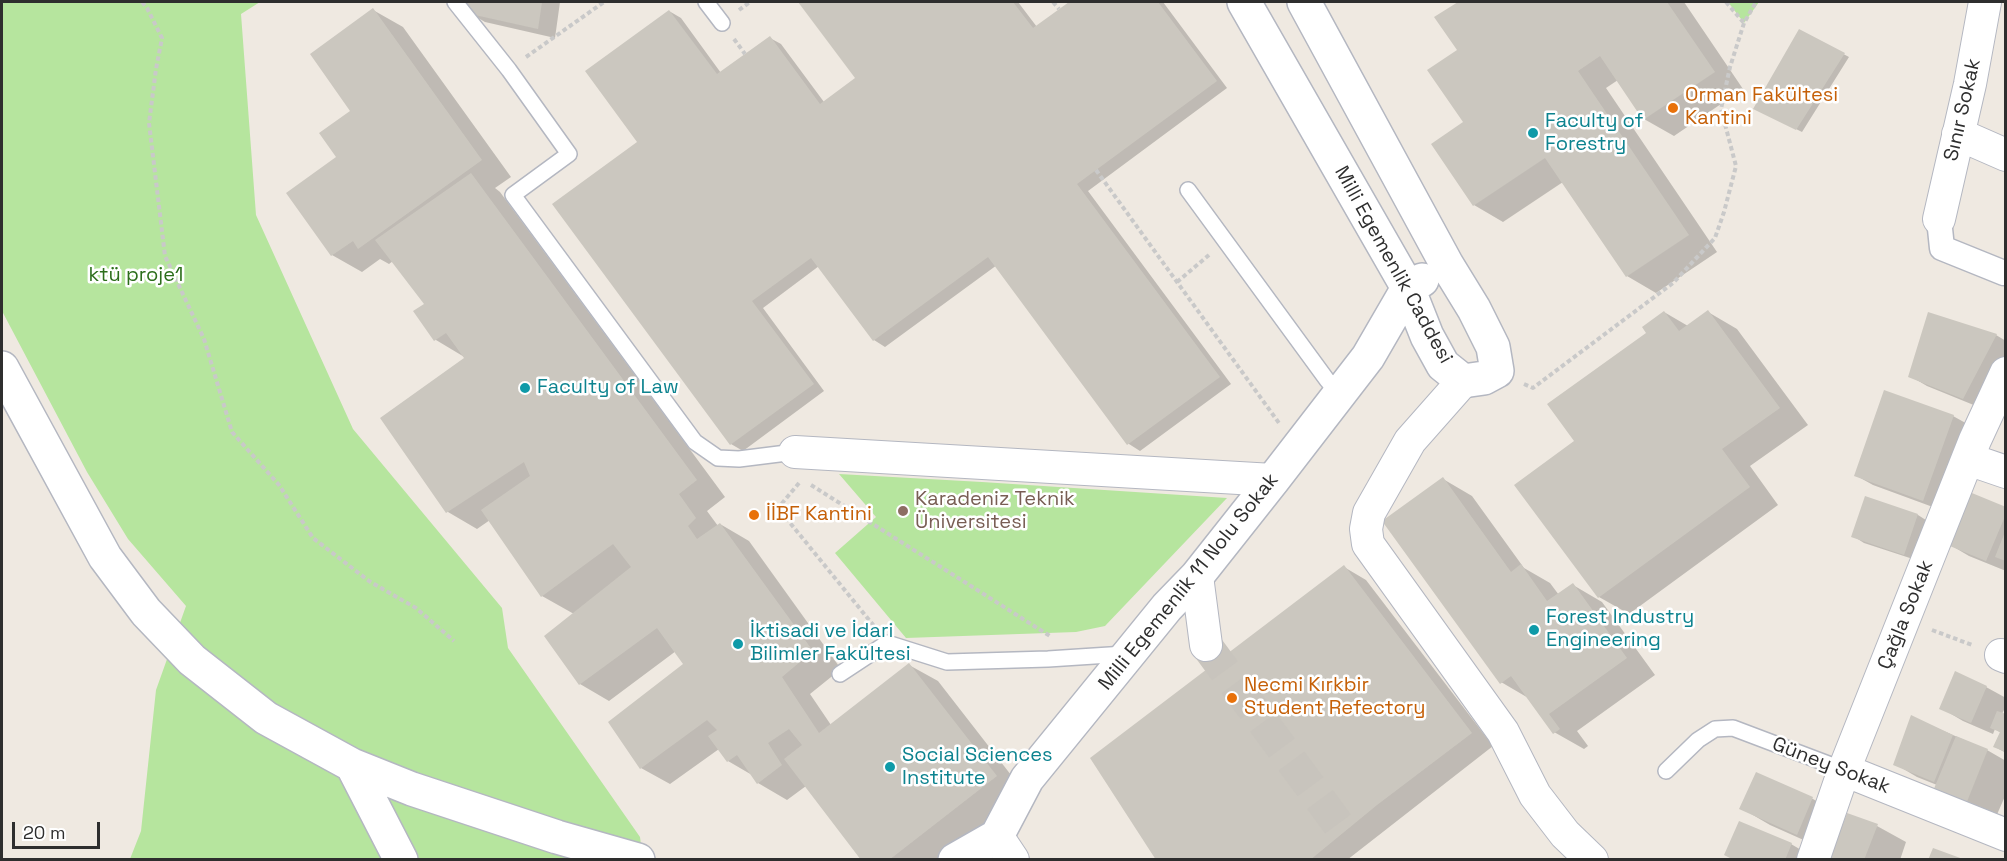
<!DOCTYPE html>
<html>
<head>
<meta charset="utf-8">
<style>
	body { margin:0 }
	#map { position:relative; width:2007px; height:861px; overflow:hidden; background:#efe9e1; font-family:"Space Grotesk",sans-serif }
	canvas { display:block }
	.frame { position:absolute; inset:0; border:3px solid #2e2e2e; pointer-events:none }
	.scale { position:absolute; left:12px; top:822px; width:88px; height:27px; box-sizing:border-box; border:3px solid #2e2e2e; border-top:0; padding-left:8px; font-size:18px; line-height:21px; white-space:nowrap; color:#2e2e2e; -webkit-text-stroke:4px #fff; paint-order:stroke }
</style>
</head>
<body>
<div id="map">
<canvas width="2007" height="861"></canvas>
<div class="frame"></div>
<div class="scale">20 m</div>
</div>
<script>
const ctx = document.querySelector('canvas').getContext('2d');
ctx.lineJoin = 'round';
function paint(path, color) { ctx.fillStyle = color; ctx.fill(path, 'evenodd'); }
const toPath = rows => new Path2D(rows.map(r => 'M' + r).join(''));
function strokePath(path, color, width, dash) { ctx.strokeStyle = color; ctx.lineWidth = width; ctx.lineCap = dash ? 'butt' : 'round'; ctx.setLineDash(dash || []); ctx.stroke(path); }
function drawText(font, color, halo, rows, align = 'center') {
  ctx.font = font + ' "Space Grotesk",sans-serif'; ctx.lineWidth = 5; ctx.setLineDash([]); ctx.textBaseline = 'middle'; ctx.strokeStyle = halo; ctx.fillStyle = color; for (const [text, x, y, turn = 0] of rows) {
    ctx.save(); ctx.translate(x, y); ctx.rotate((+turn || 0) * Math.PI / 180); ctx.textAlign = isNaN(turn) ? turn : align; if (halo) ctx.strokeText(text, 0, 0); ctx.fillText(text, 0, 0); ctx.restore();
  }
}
const green = toPath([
	[2,2,260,2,241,14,256,215,353,429,502,608,508,648,640,837,643,859,130,859,141,831,156,690,186,606,128,539,87,472,2,311],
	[1728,2,1759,2,1744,23],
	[839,474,982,482,1227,498,1105,626,1076,632,906,638,835,553,876,517]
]);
const shadow = toPath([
	[468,2,560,2,555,38,485,22,468,12],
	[800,2,1018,2,1037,27,1072,2,1163,2,1227,88,1088,191,1231,384,1140,451,1129,444,997,265,885,347,874,340,819,266,763,308,824,391,743,451,731,444,554,205,639,142,669,11,681,18,721,73,770,38,781,44,824,102,857,78],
	[1460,2,1684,2,1743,89,1674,136,1644,119,1618,80,1606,88,1717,252,1656,293,1627,276,1563,182,1503,222,1474,205,1459,51,1437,17],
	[373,10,403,27,511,177,495,188,500,192,725,497,707,511,718,526,720,524,749,541,841,669,810,694,831,725,909,665,938,681,1025,793,939,860,863,860,806,786,787,800,758,783,752,775,728,761,719,749,670,784,641,768,685,664,676,651,609,701,580,684,574,614,542,596,490,520,477,529,448,512,382,418,466,358,436,340,416,311,427,304,393,261,389,264,380,259,362,272,332,255,338,157,352,111],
	[1800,31,1849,57,1802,132,1760,111],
	[1664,312,1688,326,1708,312,1737,329,1808,425,1750,466,1778,505,1629,614,1599,597,1576,442,1648,333],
	[1996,335,2006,341,2006,360,1981,408,1927,386,1910,376],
	[1953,416,1971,426,1941,510,1873,485,1855,475],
	[1443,479,1472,496,1524,568,1550,583,1559,595,1573,585,1602,602,1655,675,1577,731,1588,746,1584,749,1554,732,1530,699,1501,682],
	[1866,498,1918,515,1929,522,1916,560,1864,543,1853,536],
	[2006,509,2006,571,1969,556,1947,543],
	[1344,567,1366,580,1493,746,1347,860,1158,860],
	[1986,687,2006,698,2006,706,2002,714,2006,716,2006,753,1995,747,2001,733,1995,729,1993,734,1963,721,1941,708],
	[1912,717,1987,750,2006,761,2006,794,1995,819,1937,785,1917,777,1895,764],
	[1756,774,1813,799,1842,816,1826,850,1770,825,1741,808],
	[1877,826,1906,842,1900,860,1831,860],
	[1791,844,1813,857,1812,860,1734,860]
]);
const building = toPath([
	[467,2,542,2,538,29,466,13],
	[798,2,1013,2,1033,28,1069,2,1158,2,1217,81,1077,184,1220,377,1127,445,988,257,873,341,811,258,752,301,814,384,730,445,552,204,637,142,585,71,669,10,717,74,770,36,820,104,855,78],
	[1458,2,1667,2,1715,72,1643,120,1600,56,1578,71,1689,235,1626,277,1545,158,1473,206,1431,144,1463,122,1427,70,1457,50,1434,17],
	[373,8,482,160,358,249,353,241,331,256,286,193,336,157,319,133,350,111,310,54],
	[1799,29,1845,53,1796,130,1753,109],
	[471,173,697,480,679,494,696,518,688,526,697,539,720,523,813,651,782,677,819,733,909,663,997,776,889,860,861,860,784,759,802,745,789,729,768,743,782,765,757,784,737,755,727,762,708,736,717,730,707,720,640,769,608,722,683,664,657,628,579,685,544,636,631,567,613,544,541,597,481,510,530,476,524,462,446,513,380,418,464,358,446,333,434,341,413,311,424,304,375,240],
	[1708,310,1780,408,1722,449,1750,487,1598,598,1514,485,1574,441,1547,404,1646,333,1642,327,1664,311,1679,331],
	[1928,312,1997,334,1963,399,1908,377],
	[1884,390,1954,415,1923,501,1854,476],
	[1443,477,1511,572,1521,564,1547,601,1573,583,1627,658,1549,714,1560,729,1553,734,1511,676,1500,684,1382,521],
	[1967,491,2006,507,2006,514,1986,561,1945,544],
	[1865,496,1918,514,1904,555,1851,537],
	[2005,532,2006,532,2006,561,1995,557],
	[1344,565,1472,733,1377,805,1310,860,1156,860,1090,758],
	[1955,671,1987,686,1971,723,1939,709],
	[1997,711,2006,714,2006,752,1993,747,2000,732,1990,728],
	[1911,715,1953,735,1934,782,1893,765],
	[1956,736,1988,749,1966,804,1933,791],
	[1756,772,1813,797,1797,835,1739,809],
	[1847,813,1878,824,1864,860,1829,860],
	[1739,821,1792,843,1785,860,1734,860,1724,855],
	[1933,848,1963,859,1963,860,1928,860]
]);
const minorTunnel = toPath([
	[1206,645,1338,824]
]);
const path = toPath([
	[142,2,147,8,162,38,156,69,149,123,165,256,204,339,232,432,279,485,313,538,369,581,416,608,454,641],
	[1053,2,1059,9],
	[1726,2,1744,23],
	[739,10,750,2],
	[734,39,745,54],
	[526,57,604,2],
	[1096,170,1279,423],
	[1177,282,1209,255],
	[1524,384,1533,388,1673,283,1715,238,1724,212,1736,166,1721,109,1730,67,1744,23,1756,2],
	[799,483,778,508,874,626],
	[811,485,1050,636],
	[1932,630,1972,645]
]);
const service = toPath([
	[455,2,509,70,569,154,513,195,695,442,718,458,739,459,795,452],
	[706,2,722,23],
	[1188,190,1327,380,1339,394],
	[840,674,887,643,947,662,1048,659,1125,654],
	[1666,771,1698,740,1715,729,1733,728,1844,770]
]);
const pedestrian = toPath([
	[1939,219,1942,248,2004,273]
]);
const minor = toPath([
	[1958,134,2006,155],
	[1939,219,1970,84,1985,2],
	[1463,381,1410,441,1369,513,1366,529,1368,544,1503,732,1535,795,1565,834,1592,860],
	[795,452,1273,480],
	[1968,459,2006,472],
	[1197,576,1206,645],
	[2001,655,2006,657],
	[1844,770,2006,835],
	[997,836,1013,860],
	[1813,860,1844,770,1975,440,2006,373]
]);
const tertiary = toPath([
	[1244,2,1408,288,1427,336,1443,365,1463,381,1484,378,1497,371,1493,347,1474,309,1447,265,1304,2],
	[2,368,105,557,146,612,192,660,266,718,352,765,412,789,557,837,638,860],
	[352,765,401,860],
	[955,860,997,836,1027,779,1167,607,1197,576,1273,480,1368,357,1408,288,1422,280]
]);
const markers = [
	[1673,108,6,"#e8710a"],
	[1533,133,6,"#0f9aa8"],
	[525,388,6,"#0f9aa8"],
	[903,511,6,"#8d6e63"],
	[754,515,6,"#e8710a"],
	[1534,630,6,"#0f9aa8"],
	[738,644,6,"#0f9aa8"],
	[1232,698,6,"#e8710a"],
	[890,767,6,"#0f9aa8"]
];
const foodNames = [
	["Orman Fakültesi",1685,96],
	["Kantini",1685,119],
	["İİBF Kantini",766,515],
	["Necmi Kırkbir",1244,686],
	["Student Refectory",1244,709]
];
const streetNames = [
	["Sınır Sokak",1963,110,-77],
	["Milli Egemenlik Caddesi",1393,265,61],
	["Milli Egemenlik 11 Nolu Sokak",1189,582,-51],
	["Çağla Sokak",1906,615,-68],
	["Güney Sokak",1831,766,21]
];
const cultureNames = [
	["Faculty of",1545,122],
	["Forestry",1545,145],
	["Faculty of Law",537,388],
	["Forest Industry",1546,618],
	["Engineering",1546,641],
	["İktisadi ve İdari",750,632],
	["Bilimler Fakültesi",750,655],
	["Social Sciences",902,756],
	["Institute",902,779]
];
const parkNames = [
	["ktü proje1",136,276]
];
const educationNames = [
	["Karadeniz Teknik",915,500],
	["Üniversitesi",915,523]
];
paint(green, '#b6e59e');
paint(shadow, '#0003');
paint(building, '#cbc7bf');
strokePath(minorTunnel, '#c8c4bd', 32, [32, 16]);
strokePath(service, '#b4b7c1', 18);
strokePath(pedestrian, '#b4b7c1', 27);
strokePath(minor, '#b4b7c1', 34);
strokePath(tertiary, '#b4b7c1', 36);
strokePath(path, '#c9c9c9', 4, [4.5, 3]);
strokePath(service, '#fff', 15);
strokePath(pedestrian, '#fff', 24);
strokePath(minor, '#fff', 32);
strokePath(tertiary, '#fff', 33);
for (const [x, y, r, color] of markers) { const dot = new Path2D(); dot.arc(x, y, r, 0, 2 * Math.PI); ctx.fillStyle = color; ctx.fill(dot); strokePath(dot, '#fff', 2); }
drawText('20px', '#c56008', '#fff', foodNames, 'left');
drawText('20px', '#2e2e2e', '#fff', streetNames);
drawText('20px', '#0d838f', '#fff', cultureNames, 'left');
drawText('20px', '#2c6e1b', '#fff', parkNames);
drawText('20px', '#785e54', '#fff', educationNames, 'left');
</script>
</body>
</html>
